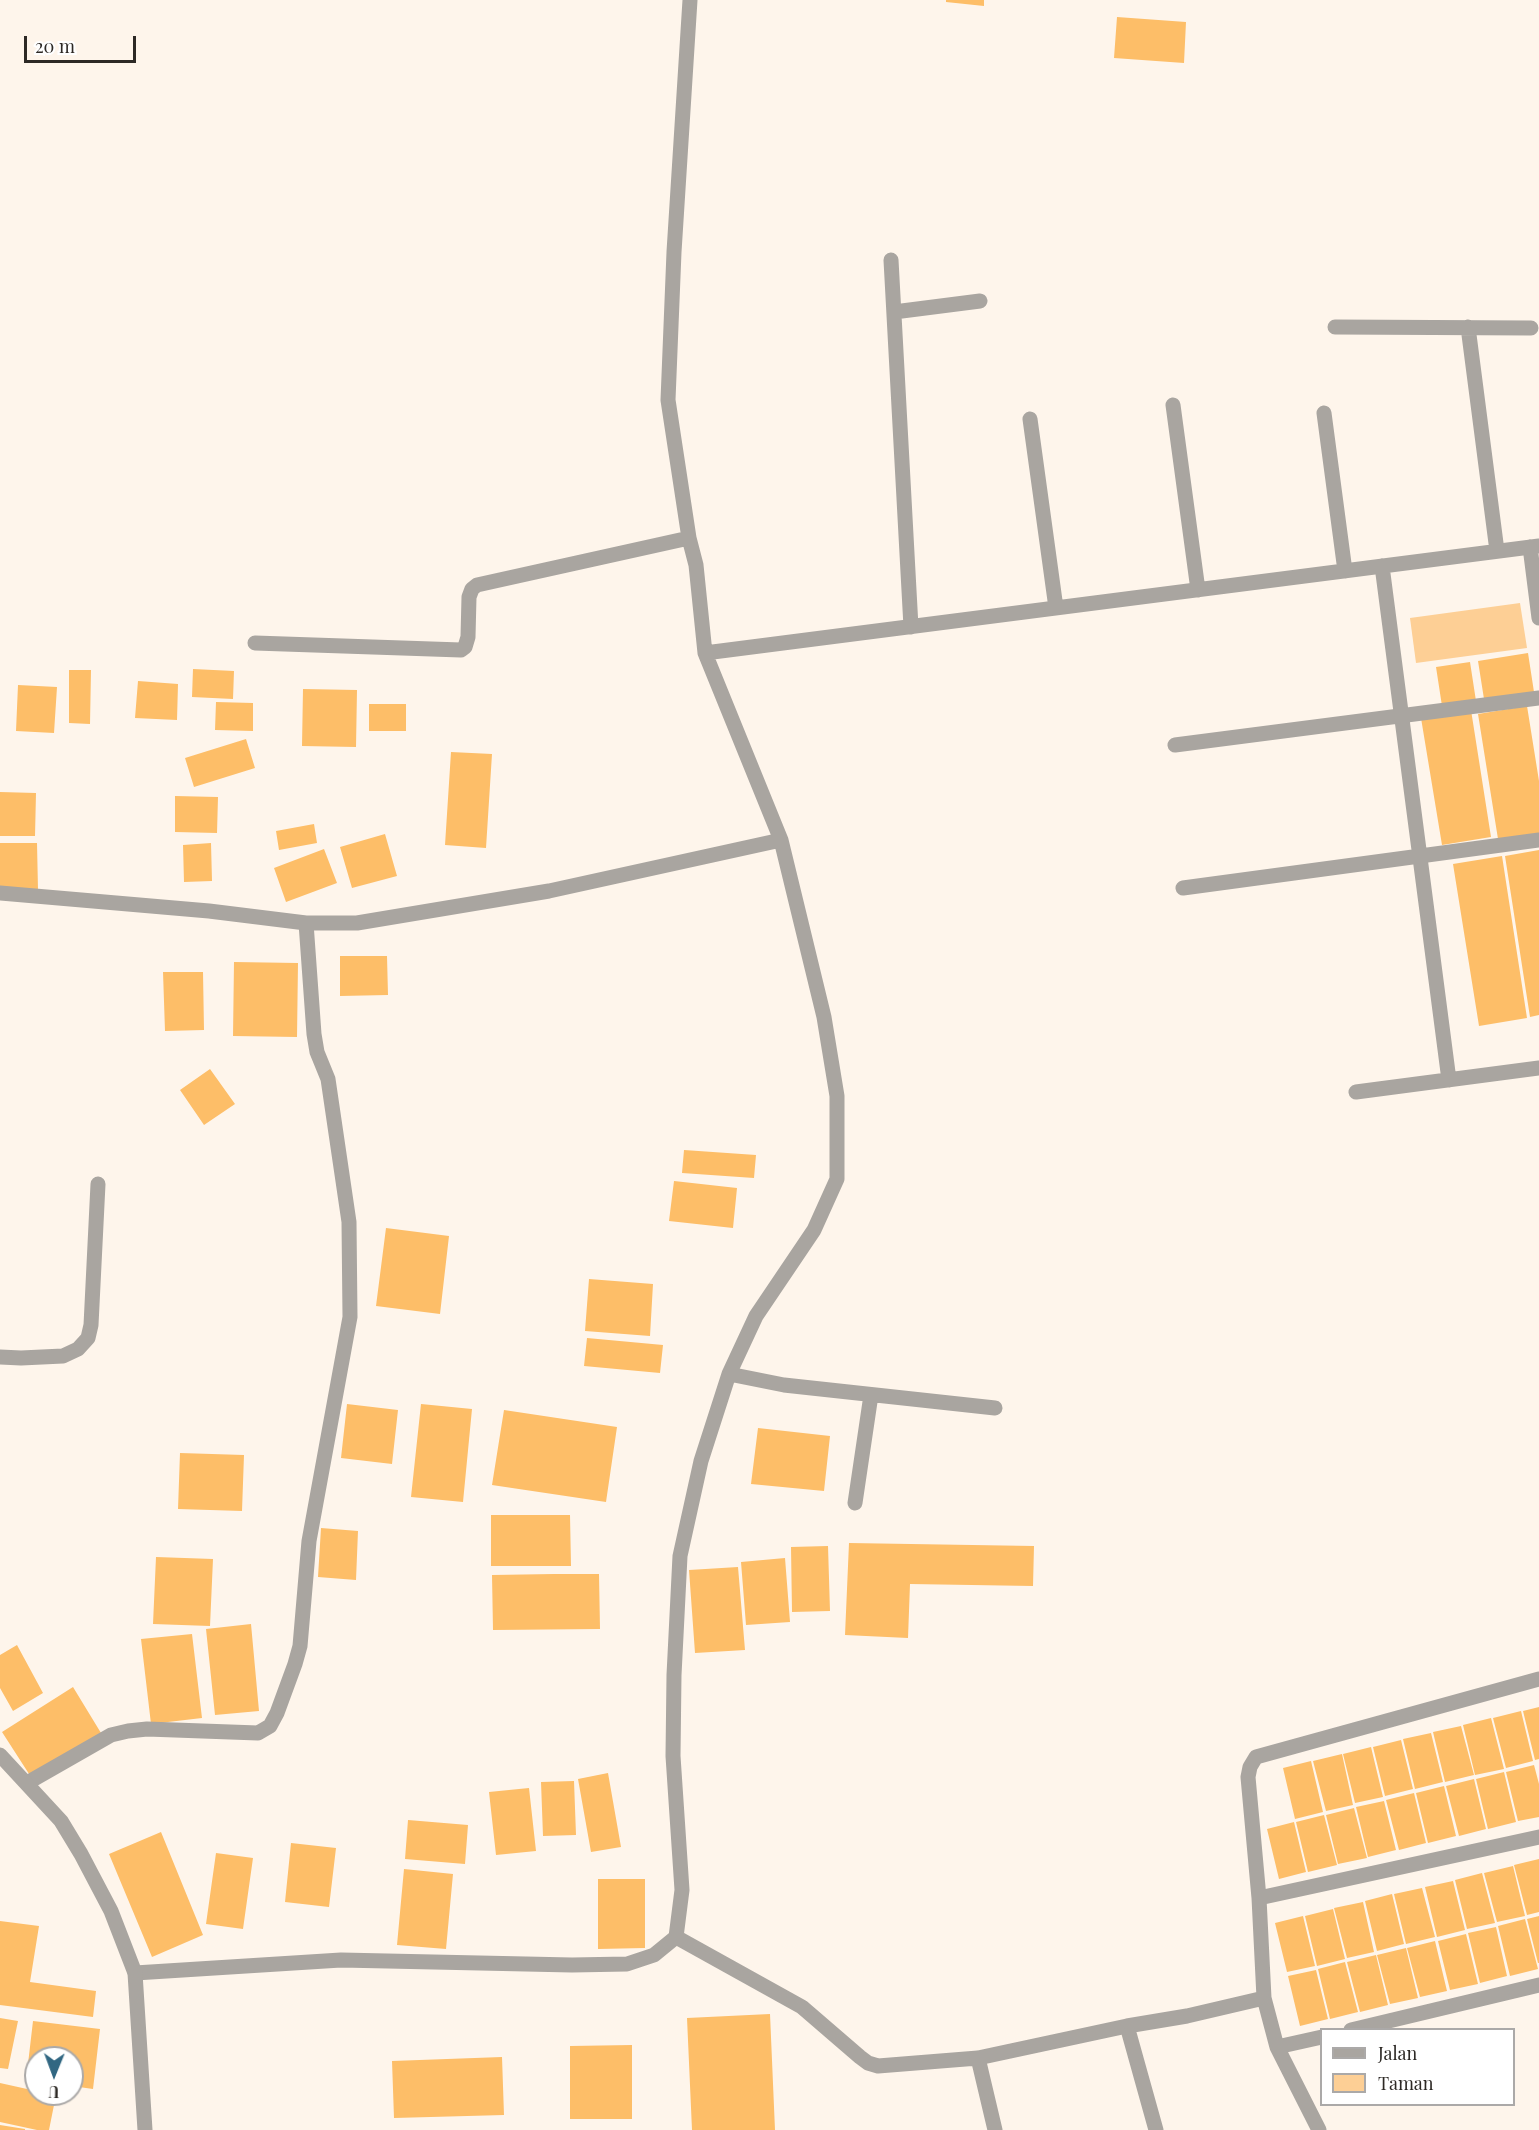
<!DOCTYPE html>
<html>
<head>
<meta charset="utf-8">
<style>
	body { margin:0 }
	#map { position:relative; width:1539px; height:2130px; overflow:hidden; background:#fef5eb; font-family:"Playfair Display",serif }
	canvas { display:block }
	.legend { position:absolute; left:1320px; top:2028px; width:195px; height:78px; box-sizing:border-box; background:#fff; border:2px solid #aba9a8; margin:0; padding:8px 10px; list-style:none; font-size:18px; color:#2d2925 }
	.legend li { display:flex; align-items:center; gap:12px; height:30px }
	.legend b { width:30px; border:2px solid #aba9a8 }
	.north { position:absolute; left:24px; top:2046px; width:60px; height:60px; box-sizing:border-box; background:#fff; border:2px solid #aba9a8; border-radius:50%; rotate:181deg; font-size:16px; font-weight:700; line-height:24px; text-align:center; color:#2d2925 }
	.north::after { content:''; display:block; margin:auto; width:21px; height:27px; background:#316782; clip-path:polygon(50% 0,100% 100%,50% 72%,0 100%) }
	.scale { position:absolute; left:24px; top:36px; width:112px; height:27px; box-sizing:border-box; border:3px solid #2d2925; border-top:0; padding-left:8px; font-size:18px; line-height:21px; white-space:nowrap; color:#2d2925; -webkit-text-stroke:4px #fff; paint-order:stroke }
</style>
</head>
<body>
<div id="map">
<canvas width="1539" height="2130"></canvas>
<ul class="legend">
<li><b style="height:8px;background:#a9a5a0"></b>Jalan</li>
<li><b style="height:16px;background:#fdcf95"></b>Taman</li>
</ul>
<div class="north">U</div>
<div class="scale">20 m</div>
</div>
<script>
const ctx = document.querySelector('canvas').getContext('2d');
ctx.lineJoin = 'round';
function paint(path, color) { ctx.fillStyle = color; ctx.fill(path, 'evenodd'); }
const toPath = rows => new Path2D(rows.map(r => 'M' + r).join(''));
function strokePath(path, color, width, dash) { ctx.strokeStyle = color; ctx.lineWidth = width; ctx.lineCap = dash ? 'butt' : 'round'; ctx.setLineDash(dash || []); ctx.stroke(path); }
const green = toPath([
	[1520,603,1527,648,1416,663,1410,618]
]);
const building = toPath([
	[946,0,984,0,984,6,946,2],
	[1117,17,1186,22,1184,63,1114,58],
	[1528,653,1534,692,1484,699,1478,661],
	[1470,662,1476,701,1442,706,1436,667],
	[193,669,234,671,233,699,192,697],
	[69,670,91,670,90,724,69,723],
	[138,681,178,684,177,720,135,718],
	[18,685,57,687,54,733,16,731],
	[303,689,357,690,356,747,302,746],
	[216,702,253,703,253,731,215,730],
	[369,704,406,704,406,731,369,731],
	[1527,706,1539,781,1539,833,1498,839,1478,714],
	[1471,710,1491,837,1442,845,1421,718],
	[246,739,255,768,194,787,185,758],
	[451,752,492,754,486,848,445,845],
	[0,792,36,793,35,836,0,836],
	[175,796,218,797,217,833,175,832],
	[314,824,317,843,279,850,276,831],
	[385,834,397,876,352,888,340,847],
	[0,843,37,843,38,890,0,890],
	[211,843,212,881,184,882,183,845],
	[324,849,337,883,286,902,274,868],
	[1539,850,1539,1015,1530,1017,1505,856],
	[1502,856,1527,1018,1479,1026,1453,864],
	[340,956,387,956,388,995,340,996],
	[234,962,298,963,297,1037,233,1036],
	[163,972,203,972,204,1030,165,1031],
	[210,1069,235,1104,204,1125,180,1090],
	[684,1150,756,1155,754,1178,682,1173],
	[674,1181,737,1188,733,1228,669,1221],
	[386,1228,449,1236,440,1314,376,1306],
	[589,1279,653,1284,650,1336,585,1331],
	[587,1338,663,1345,660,1373,584,1366],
	[347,1404,398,1410,392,1464,341,1458],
	[421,1404,472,1409,463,1502,411,1497],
	[504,1410,617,1427,606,1502,492,1485],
	[758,1428,830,1436,824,1491,751,1484],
	[180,1453,244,1455,242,1511,178,1509],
	[491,1515,570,1515,571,1566,491,1566],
	[321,1528,358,1531,356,1580,318,1577],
	[849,1543,1034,1546,1033,1586,910,1584,908,1638,845,1635],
	[828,1546,830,1611,792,1612,791,1547],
	[156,1557,213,1559,210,1626,153,1624],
	[785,1558,790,1622,746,1625,741,1562],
	[738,1567,745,1650,695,1653,689,1570],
	[554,1574,599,1574,600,1629,493,1630,492,1575],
	[251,1624,259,1711,215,1715,206,1629],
	[192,1634,202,1718,151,1724,141,1639],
	[17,1645,43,1693,13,1711,0,1688,0,1655],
	[73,1687,101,1733,31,1777,2,1732],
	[1539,1707,1539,1759,1535,1760,1523,1711],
	[1521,1711,1533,1761,1506,1768,1493,1718],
	[1491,1718,1504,1769,1475,1775,1463,1725],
	[1461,1726,1474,1775,1445,1782,1433,1732],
	[1431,1733,1443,1782,1415,1789,1403,1739],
	[1401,1740,1413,1789,1385,1796,1373,1747],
	[1371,1747,1383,1797,1355,1803,1343,1754],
	[1342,1754,1353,1805,1326,1811,1313,1761],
	[1311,1761,1323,1812,1295,1819,1283,1768],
	[1534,1765,1539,1784,1539,1817,1518,1821,1506,1772],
	[1504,1772,1516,1822,1488,1829,1476,1779],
	[608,1773,621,1847,591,1852,578,1779],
	[1474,1779,1486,1829,1459,1836,1446,1786],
	[574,1781,576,1835,543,1836,541,1782],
	[1444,1786,1456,1836,1428,1843,1416,1793],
	[529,1788,536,1851,496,1855,489,1792],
	[1414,1793,1426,1843,1399,1850,1386,1800],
	[1384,1801,1396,1850,1368,1857,1356,1807],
	[1354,1808,1367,1858,1338,1864,1326,1815],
	[1324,1815,1337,1865,1308,1872,1296,1822],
	[408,1820,468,1825,465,1864,405,1859],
	[1294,1822,1306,1872,1279,1879,1267,1829],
	[161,1832,203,1935,152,1957,109,1854],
	[291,1843,336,1848,329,1907,285,1902],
	[216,1853,253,1858,243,1929,206,1924],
	[1539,1859,1539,1912,1527,1915,1514,1865],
	[1513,1866,1525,1916,1497,1922,1484,1873],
	[404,1869,453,1874,446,1949,397,1945],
	[1482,1873,1495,1923,1467,1929,1455,1880],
	[598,1879,645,1879,645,1948,598,1949],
	[1453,1881,1465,1930,1437,1937,1425,1887],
	[1422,1888,1435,1937,1406,1944,1394,1894],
	[1392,1894,1404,1944,1377,1951,1365,1901],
	[1363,1902,1374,1952,1347,1958,1334,1908],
	[1333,1909,1345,1959,1317,1966,1305,1916],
	[1303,1916,1315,1966,1287,1972,1275,1923],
	[1539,1916,1539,1963,1538,1963,1527,1919],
	[1525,1919,1538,1969,1510,1976,1498,1926],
	[0,1921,39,1926,30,1982,96,1991,93,2017,0,2005],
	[1496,1927,1507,1976,1480,1983,1468,1933],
	[1466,1934,1478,1984,1450,1990,1438,1941],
	[1435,1941,1447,1991,1420,1997,1407,1948],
	[1406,1948,1418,1998,1390,2004,1377,1955],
	[1376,1955,1388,2005,1360,2012,1347,1962],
	[1345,1962,1358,2012,1330,2019,1318,1969],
	[1316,1970,1328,2019,1300,2026,1288,1976],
	[770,2014,775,2130,692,2130,687,2018],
	[0,2018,18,2021,8,2069,0,2068],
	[33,2021,100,2029,93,2089,72,2086,72,2058,36,2058,36,2082,26,2081],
	[632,2045,632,2119,570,2119,570,2046],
	[502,2057,504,2115,394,2118,392,2061],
	[0,2083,36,2091,36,2094,56,2095,49,2130,37,2130,0,2122],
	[0,2125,25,2129,25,2130,0,2130]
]);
const minor = toPath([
	[891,260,911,627],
	[894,312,980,301],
	[1335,327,1531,328],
	[1468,327,1497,551],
	[1173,405,1198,590],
	[1324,413,1345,571],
	[1030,419,1056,608],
	[1530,547,1539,618],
	[1382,566,1449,1080],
	[255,643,461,650,465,647,468,637,469,597,472,589,477,585,689,538],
	[705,653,1539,546],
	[1175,745,1539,698],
	[1183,888,1539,840],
	[0,893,209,911,306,923,357,923,549,891,781,840],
	[1356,1092,1539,1068],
	[0,1357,21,1358,63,1356,78,1349,88,1338,91,1325,98,1184],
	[729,1374,784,1385,995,1408],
	[855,1503,871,1395],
	[27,1783,111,1735,128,1731,147,1729,258,1733,270,1726,277,1713,295,1664,300,1646,309,1541,350,1317,349,1222,328,1079,317,1052,314,1034,306,923],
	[1259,1898,1539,1837],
	[676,1937,802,2007,860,2057,868,2063,878,2066,978,2058,1127,2026,1187,2016,1264,1998,1259,1898,1248,1777,1250,1767,1256,1757,1539,1679],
	[135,1973,341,1960,572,1965,627,1964,654,1955,676,1937,682,1890,673,1756,674,1675,680,1556,701,1461,729,1374,756,1316,814,1230,837,1179,837,1096,824,1017,781,840,705,653,696,565,689,538,668,400,674,252,690,0],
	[1264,1998,1277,2047,1319,2130],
	[1127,2026,1156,2130],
	[1351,2030,1539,1985],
	[1277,2047,1322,2037],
	[978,2058,995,2130]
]);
const tertiary = toPath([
	[0,1755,61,1821,81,1854,111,1911,135,1973,145,2130]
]);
paint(green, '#fdcf95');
paint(building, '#fdbe68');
strokePath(minor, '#a9a5a0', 15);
strokePath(tertiary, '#a9a5a0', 15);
</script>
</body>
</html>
